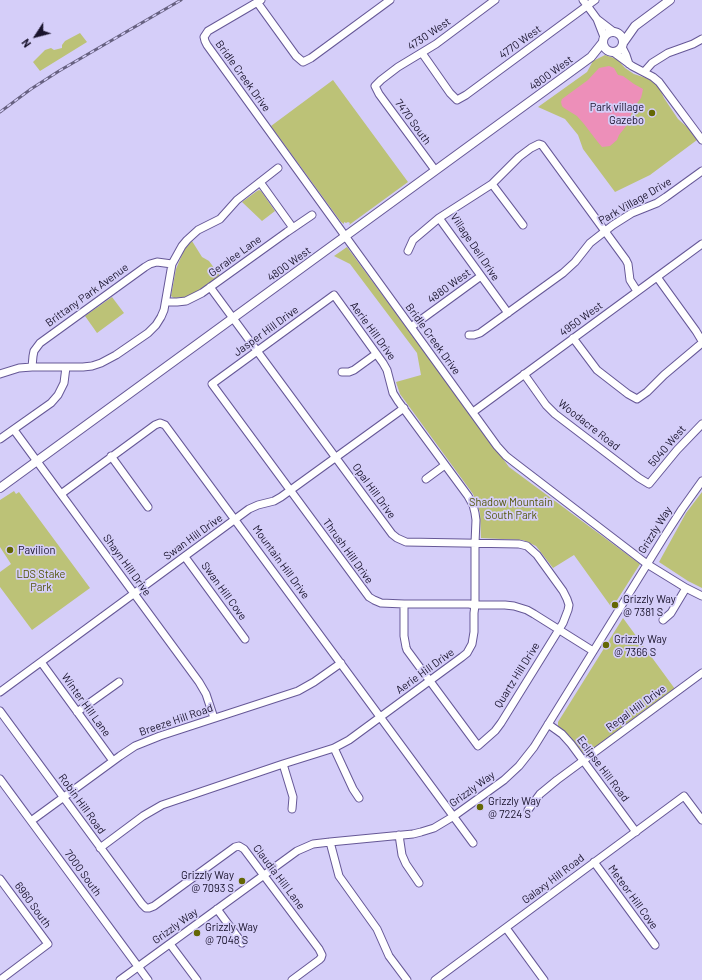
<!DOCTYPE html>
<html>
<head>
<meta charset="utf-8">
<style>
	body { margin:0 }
	#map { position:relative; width:702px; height:980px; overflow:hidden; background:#d5cef9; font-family:Barlow,sans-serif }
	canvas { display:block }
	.north { position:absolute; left:16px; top:16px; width:40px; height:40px; -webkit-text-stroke:3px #d5cef9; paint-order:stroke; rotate:234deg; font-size:11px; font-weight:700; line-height:16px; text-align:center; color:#19132c }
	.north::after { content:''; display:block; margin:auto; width:14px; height:18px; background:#19132c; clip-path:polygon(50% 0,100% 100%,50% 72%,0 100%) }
</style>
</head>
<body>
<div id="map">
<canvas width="702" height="980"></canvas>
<div class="north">N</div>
</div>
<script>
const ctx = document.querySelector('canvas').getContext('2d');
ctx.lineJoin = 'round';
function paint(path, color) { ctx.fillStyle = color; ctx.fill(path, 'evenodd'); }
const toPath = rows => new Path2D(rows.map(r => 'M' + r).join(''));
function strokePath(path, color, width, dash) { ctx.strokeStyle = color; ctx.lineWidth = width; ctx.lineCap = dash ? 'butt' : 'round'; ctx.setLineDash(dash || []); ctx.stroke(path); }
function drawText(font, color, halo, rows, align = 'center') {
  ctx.font = font + ' Barlow,sans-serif'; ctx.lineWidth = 3.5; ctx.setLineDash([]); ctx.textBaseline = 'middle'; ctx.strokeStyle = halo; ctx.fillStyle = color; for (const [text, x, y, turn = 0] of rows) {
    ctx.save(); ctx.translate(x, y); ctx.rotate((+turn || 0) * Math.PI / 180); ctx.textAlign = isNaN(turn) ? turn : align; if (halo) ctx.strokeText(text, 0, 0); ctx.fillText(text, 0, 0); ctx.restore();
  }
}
const green = toPath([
	[80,33,87,42,40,71,33,62,45,50,51,48,54,50,62,48,62,45,65,41],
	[605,55,617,59,625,68,634,74,652,80,660,89,664,98,678,119,687,127,697,140,650,175,615,192,583,149,578,135,565,119,538,107,587,72,593,61],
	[333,80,408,182,349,225,350,223,348,222,346,223,344,222,344,224,341,222,271,126],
	[259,190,261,191,275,211,262,221,242,202,257,191],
	[192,241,202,257,209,261,220,276,190,296,184,297,174,298,171,296,176,269,184,250],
	[347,247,509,467,640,564,612,608,574,555,553,568,536,546,523,540,481,538,480,512,473,494,400,394,396,382,421,375,417,353,350,264,334,256],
	[112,297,124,313,97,333,85,316],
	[14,491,16,494,19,492,90,588,32,630,0,587,0,572,11,564,0,547,0,500],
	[702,492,702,588,688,581,659,562,686,513],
	[623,618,675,689,589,752,586,753,583,753,569,736,559,727,558,726,558,722]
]);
const water = toPath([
	[609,66,614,68,618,75,623,76,634,84,643,89,642,94,641,98,634,107,627,125,619,135,617,140,610,146,602,147,597,141,584,124,577,116,564,108,562,106,561,102,562,99,588,80,599,68]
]);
const minor = toPath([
	[261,0,208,31,204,37,205,41,207,45,497,446,506,456,515,463,647,564,686,588,702,596],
	[583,0,597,19,604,37],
	[257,2,296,56,303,62,311,58,390,0],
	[597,19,614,32],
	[622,47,626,55,629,64],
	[613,52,632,66,653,77,659,82,702,140],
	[422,53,450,93,457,100,466,95,595,0],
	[644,72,652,63,668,53,693,44,702,39],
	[435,170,379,94,375,86,381,80,398,67,436,44,495,0],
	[260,182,293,228],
	[492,184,523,225],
	[439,218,508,313],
	[408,251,413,240,439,218,492,184,519,157,531,148,539,144,542,145,626,260,628,264,630,280,637,291],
	[657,277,696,331,702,341],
	[210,287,392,534,397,538,406,542,519,544,527,546,537,555,563,591,567,599,569,605,568,610,563,623,501,723,495,731,478,746,407,650,406,647,404,636,404,604],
	[166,302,177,302,186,301,202,293,287,232,312,215],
	[411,327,481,276],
	[469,335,474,335,480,333,563,273,575,262,590,243,613,225,632,213,657,203,666,197,702,171],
	[573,338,597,370,628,394,637,399,647,392,664,375,702,343],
	[32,367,33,356,34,351,40,343,145,267,150,264,157,262,172,264],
	[342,372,349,372,354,370,376,354],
	[0,374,19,368,32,367,83,367,92,366,101,363,116,355,148,333,156,325,161,317,164,310,172,264,182,246,187,240,198,230,220,219,237,200,278,168],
	[524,374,546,405,555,414,639,478,649,484,677,450,702,424],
	[473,412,702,244],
	[14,430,199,682,206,694,214,718],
	[0,439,51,403,58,395,64,383,66,367],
	[111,456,148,507],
	[426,479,445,465],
	[61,494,155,425,160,423,165,425,473,843],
	[185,557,245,639],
	[663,620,671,613,686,588],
	[41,662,113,761],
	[0,692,249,509,258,505,274,501,281,497,404,408],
	[0,711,142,904,146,908,149,908,154,906,235,847,239,846,244,849,319,949,322,955,321,958,319,960,292,980],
	[77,712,119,682],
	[548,724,562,734,571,744,636,832],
	[334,748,353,789,359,798],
	[283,764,293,797,292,809],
	[0,779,148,980],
	[528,810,540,794,557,780,702,673],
	[31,821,120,756,135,746,160,736,298,691,314,682,341,663],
	[399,835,402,855,406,864,419,883],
	[330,842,339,876,377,929,389,956,407,980],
	[100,848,143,816,162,805,283,764,334,748,349,740,462,657,467,653,472,644,474,632,474,613,475,605,475,543,476,520,475,513,473,505,468,496,398,401,393,393,387,370,383,363,334,295,212,384,369,597,374,600,381,603,404,604,469,604,475,605,505,605,514,606,527,610,534,614,593,651],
	[594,862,655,945],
	[0,879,48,944,0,980],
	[217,909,242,943],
	[506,928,544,980],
	[170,944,197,980],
	[120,980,297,851,313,844,330,842,413,834,421,832,434,828,454,816,504,780,519,766,534,747,664,537,682,509,702,481],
	[435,980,684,796,702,820]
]);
const major = toPath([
	'603 42a10 10 0 1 1 20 0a10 10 0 1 1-20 0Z',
	[623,43,635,26,670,0],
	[0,488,591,57,603,42]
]);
const rail = toPath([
	[0,112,31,89,59,71,181,0]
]);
const markers = [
	[652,113,4,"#646705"],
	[10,550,4,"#646705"],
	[615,605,4,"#646705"],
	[606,645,4,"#646705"],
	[480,807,4,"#646705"],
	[242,881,4,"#646705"],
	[197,933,4,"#646705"]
];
const streetNames = [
	["4730 West",429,34,-34],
	["4770 West",520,42,-36],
	["4800 West",551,73,-36],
	["Bridle Creek Drive",243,76,54],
	["7470 South",413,122,54],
	["Park Village Drive",635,201,-30],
	["Village Dell Drive",475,247,56],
	["Geralee Lane",235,256,-36],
	["4800 West",289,264,-36],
	["4880 West",449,286,-36],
	["Brittany Park Avenue",87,295,-36],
	["4950 West",581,319,-36],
	["Jasper Hill Drive",266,331,-36],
	["Aerie Hill Drive",373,331,54],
	["Bridle Creek Drive",433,339,54],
	["Woodacre Road",589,425,38],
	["5040 West",667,446,-49],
	["Opal Hill Drive",374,491,54],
	["Grizzly Way",655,530,-58],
	["Swan Hill Drive",193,537,-36],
	["Thrush Hill Drive",348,551,54],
	["Mountain Hill Drive",281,562,54],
	["Shayn Hill Drive",127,565,54],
	["Swan Hill Cove",224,591,54],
	["Aerie Hill Drive",425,671,-36],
	["Quartz Hill Drive",517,675,-58],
	["Winter Hill Lane",86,705,54],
	["Regal Hill Drive",636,708,-36],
	["Breeze Hill Road",176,720,-19],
	["Eclipse Hill Road",603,769,53],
	["Grizzly Way",472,789,-36],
	["Robin Hill Road",82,804,54],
	["7000 South",83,873,54],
	["Claudia Hill Lane",279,877,53],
	["Galaxy Hill Road",553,879,-37],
	["Meteor Hill Cove",633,897,54],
	["6960 South",33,905,54],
	["Grizzly Way",175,926,-36]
];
const poiNames = [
	["Park village",644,107,"right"],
	["Gazebo",644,120,"right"],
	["Pavilion",18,550],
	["Grizzly Way",623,599],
	["@ 7381 S",623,612],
	["Grizzly Way",614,639],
	["@ 7366 S",614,652],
	["Grizzly Way",488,801],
	["@ 7224 S",488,814],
	["Grizzly Way",234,875,"right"],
	["@ 7093 S",234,888,"right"],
	["Grizzly Way",205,927],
	["@ 7048 S",205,940]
];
const parkNames = [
	["Shadow Mountain",511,502],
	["South Park",511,515],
	["LDS Stake",41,574],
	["Park",41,587]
];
paint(green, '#bcc277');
paint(water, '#ed8fb9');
strokePath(minor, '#665897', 9);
strokePath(major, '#665897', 10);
strokePath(minor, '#fff', 7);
strokePath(major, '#fff', 8);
strokePath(rail, '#676181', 3);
strokePath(rail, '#d5cef9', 1.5, [4.5]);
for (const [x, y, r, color] of markers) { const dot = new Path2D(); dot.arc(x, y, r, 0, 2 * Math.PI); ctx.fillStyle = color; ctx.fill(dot); strokePath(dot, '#d5cef9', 1.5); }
drawText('11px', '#19132c', '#d5cef9', streetNames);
drawText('11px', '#19132c', '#d5cef9', poiNames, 'left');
drawText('11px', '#54570b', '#d5cef9', parkNames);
</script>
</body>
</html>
